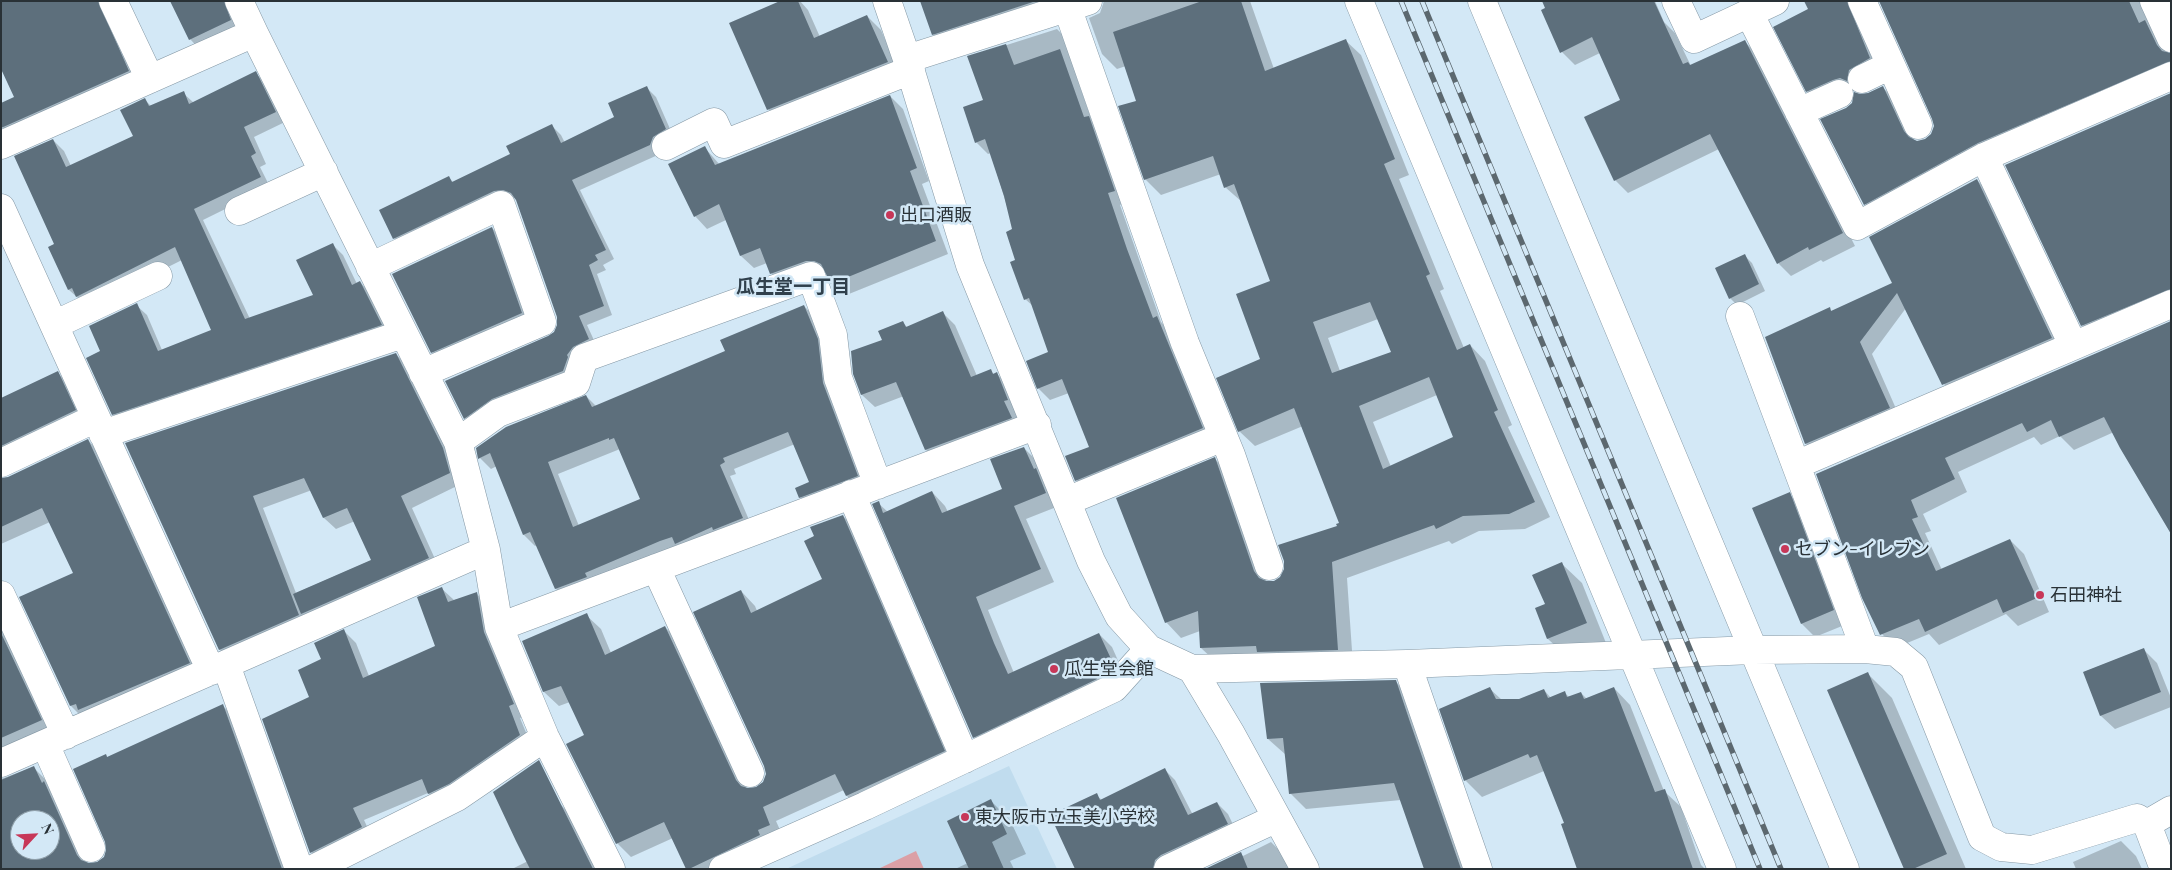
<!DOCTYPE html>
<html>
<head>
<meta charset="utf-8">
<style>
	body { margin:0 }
	#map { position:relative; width:2172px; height:870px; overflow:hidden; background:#d3e8f6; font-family:"Playfair Display",serif }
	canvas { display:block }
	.frame { position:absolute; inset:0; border:2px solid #293136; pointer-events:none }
	.north { position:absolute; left:10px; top:810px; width:50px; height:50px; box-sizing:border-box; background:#d3e8f6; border:1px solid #8f9fa9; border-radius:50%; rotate:65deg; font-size:14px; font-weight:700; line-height:20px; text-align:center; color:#293136 }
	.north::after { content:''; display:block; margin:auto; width:18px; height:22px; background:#c73758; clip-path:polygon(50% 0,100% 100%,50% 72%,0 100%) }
</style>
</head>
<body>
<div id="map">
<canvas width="2172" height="870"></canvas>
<div class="frame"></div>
<div class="north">N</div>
</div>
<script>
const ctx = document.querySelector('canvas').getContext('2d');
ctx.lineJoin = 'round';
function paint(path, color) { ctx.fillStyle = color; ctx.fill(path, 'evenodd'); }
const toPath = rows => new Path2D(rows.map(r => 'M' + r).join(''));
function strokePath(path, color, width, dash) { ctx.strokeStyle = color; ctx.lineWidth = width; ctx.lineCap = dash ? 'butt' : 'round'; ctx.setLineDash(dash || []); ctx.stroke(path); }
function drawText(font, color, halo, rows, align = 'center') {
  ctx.font = font + ' "Playfair Display","Noto Sans JP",serif'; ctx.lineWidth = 5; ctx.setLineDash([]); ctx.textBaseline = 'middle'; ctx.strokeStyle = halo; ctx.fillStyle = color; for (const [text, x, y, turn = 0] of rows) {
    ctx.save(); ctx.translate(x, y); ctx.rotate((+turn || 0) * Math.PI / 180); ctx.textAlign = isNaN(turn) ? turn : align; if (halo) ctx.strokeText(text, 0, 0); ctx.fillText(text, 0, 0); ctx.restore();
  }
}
const built = toPath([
	[1009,766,1057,869,786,869]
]);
const green = toPath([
	[916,851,924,869,878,869]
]);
const shadow = toPath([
	[1,1,102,1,141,84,15,140,2,127,15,97],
	[171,1,228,1,243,34,203,53,190,39],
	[783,1,800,1,808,10,820,37,867,16,881,30,901,76,782,123,768,109],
	[922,1,1076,1,949,49,933,34],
	[1086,1,1250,1,1274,69,1345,40,1361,55,1409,175,1399,179,1444,289,1440,291,1464,348,1470,345,1485,361,1512,425,1508,427,1550,517,1525,529,1479,531,1452,544,1449,541,1347,578,1353,665,1217,663,1201,648,1200,631,1181,638,1166,622,1215,459,1230,474,1267,583,1274,582,1282,577,1341,523,1303,426,1255,446,1239,431,1262,360,1272,282,1242,202,1225,187,1221,174,1161,195,1145,179,1137,101,1126,66,1117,69,1102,54,1089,18,1100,13,1104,1,1091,4],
	[1378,319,1392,353,1340,371,1328,338],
	[1437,395,1455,438,1391,467,1373,422],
	[1543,1,1655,1,1664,22,1675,33,1691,66,1745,42,1758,55,1855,246,1823,262,1821,260,1791,276,1778,263,1719,149,1628,193,1615,180,1621,100,1600,53,1575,65,1562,52,1542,11,1546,9],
	[1824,1,1856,1,1876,65,1853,87,1848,85,1814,98,1807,91],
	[1881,1,2159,1,2152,21,2171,59,2171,78,1878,217,1865,204,1847,109,1883,88,1896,100,1914,141,1924,141,1931,135,1935,127,1933,118],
	[1057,29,1069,41,1082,77,1077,78,1092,121,1100,129,1126,202,1120,205,1161,322,1169,330,1214,440,1088,492,1076,480,1090,448,1069,393,1050,400,1038,388,1049,353,1033,306,1025,299,1016,261,1014,230,991,153,988,154,976,142,985,101,969,57],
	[255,73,266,83,285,122,254,137,266,164,260,167,270,187,203,220,250,319,315,296,333,245,343,255,357,284,360,282,370,293,391,335,123,424,113,414,102,352,136,305,147,315,162,350,213,331,182,260,88,307,69,290,49,248,56,244,53,140,64,151,71,166,134,136,145,100,151,106,183,93,194,103],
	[647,88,656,97,674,138,660,154,580,190,614,259,603,265,606,270,597,274,612,315,587,325,598,349,577,367,474,427,465,418,555,333,559,325,558,317,517,200,514,198,504,200,404,247,394,238,449,178,454,183,512,154,551,125,561,135,565,143,616,118],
	[890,96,903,109,929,181,922,184,948,254,844,296,832,283,827,273,819,274,784,286,771,273,767,263,754,268,741,256,726,220,707,229,695,216,705,148,720,165],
	[2171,112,2171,306,2096,339,2082,325],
	[1977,180,1989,192,2063,350,1956,396,1944,384,1906,308,1872,354,1901,420,1818,456,1806,444,1829,309,1833,312,1893,284],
	[492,228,503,239,533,324,443,363,432,352],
	[1745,256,1752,263,1765,291,1737,305,1730,298],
	[804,306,815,317,868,487,811,508,800,497,811,483,795,444,734,469,736,474,730,476,753,529,567,600,556,589,537,545,535,546,524,535,497,466,491,469,480,458,586,396,596,406,726,352],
	[620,449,641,499,579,526,558,474],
	[943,313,955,325,977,376,990,371,994,374,997,374,1009,386,1020,412,1016,414,1023,430,938,462,926,450,904,396,875,407,862,395,855,374,883,340,902,322,908,328],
	[2171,322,2114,432,2074,450,2060,436,2041,445,2034,437,1958,472,1967,492,1923,514,1931,531,1925,533,1942,570,2010,540,2024,554,2049,612,2018,626,2006,614,1939,645,1929,634,1895,648,1882,634,1817,474],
	[396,354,407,366,454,460,461,484,412,508,440,570,231,661,220,650,127,444],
	[312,490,324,518,336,529,355,521,372,560,296,593,263,508],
	[58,373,70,385,87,423,1,466,1,400],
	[88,440,100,453,202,675,83,718,71,706,21,597,74,574,50,522,1,544,1,479,8,478],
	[1024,448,1037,461,1059,506,1026,519,1054,582,988,610,1014,673,1099,634,1112,647,1124,674,987,750,974,737,878,503,888,512,932,492,945,506,948,512,1003,490],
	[1789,494,1803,508,1847,624,1815,637,1802,624,1753,509],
	[843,516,857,530,958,765,861,810,847,796,844,790,776,821,784,839,733,869,687,869,673,838,631,857,617,843,586,735,570,702,559,706,544,692,524,642,586,615,601,629,611,653,665,627,679,641,747,790,757,788,764,782,767,775,741,591,755,606,757,611,824,580,816,537],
	[1562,564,1582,583,1606,643,1568,658,1548,639,1536,609,1546,605],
	[441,588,454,600,477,594,489,606,526,716,520,718,532,747,441,805,428,793,364,820,373,839,323,864,311,852,311,697,323,660,344,631,356,643,369,676,436,647],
	[1,620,53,732,1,765],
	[2143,649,2157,663,2171,698,2171,707,2115,729,2101,716,2084,672],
	[1868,674,1892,698,1966,869,1906,869],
	[1395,681,1412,698,1471,869,1425,869,1401,800,1306,809,1290,793,1286,755,1268,739],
	[1614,688,1630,705,1664,791,1681,807,1701,865,1705,869,1578,869,1566,824,1544,771,1482,797,1465,780,1490,689,1502,700,1519,700,1544,690,1551,698,1564,692,1570,698,1581,693,1587,699],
	[223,706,235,718,289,869,1,869,1,779,33,767,46,780,50,789,57,795,87,864,97,864,105,858,108,850,106,755,108,758],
	[20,820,50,820,50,850,20,850],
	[1165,770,1175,780,1193,815,1217,803,1228,814,1238,835,1204,843,1150,869,1076,869,1096,795,1102,800],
	[991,801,1010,820,1026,854,1010,861,1014,869,955,869,968,863],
	[559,803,569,813,597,869,512,869,528,861],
	[2121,841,2136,856,2142,869,2076,869,2073,862],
	[1271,842,1282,853,1291,869,1215,869,1240,854,1243,856]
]);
const building = toPath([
	[1,1,98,1,129,71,1,128,1,103,14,97,1,69],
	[170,1,224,1,231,20,189,40],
	[780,1,798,1,814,38,867,15,888,62,767,110,729,23],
	[920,1,1036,1,932,35],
	[1202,1,1241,1,1265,71,1346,39,1395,159,1384,164,1430,274,1426,276,1457,350,1470,344,1498,410,1494,412,1535,502,1509,514,1463,516,1436,529,1434,525,1332,562,1338,650,1257,652,1256,646,1200,648,1198,611,1165,623,1116,498,1215,457,1254,571,1259,578,1266,581,1274,581,1280,577,1284,569,1284,561,1278,545,1337,526,1336,524,1339,523,1294,408,1238,432,1216,378,1260,359,1236,294,1270,281,1234,184,1224,188,1213,156,1144,180,1118,106,1136,101,1113,32],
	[1370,302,1391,352,1332,373,1313,322],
	[1429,377,1453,437,1383,469,1359,406],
	[1542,1,1654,1,1683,64,1688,62,1690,65,1745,40,1843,233,1809,250,1808,247,1777,264,1710,134,1614,181,1584,117,1620,100,1592,37,1560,53,1541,10,1545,8],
	[1804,1,1847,1,1870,58,1849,70,1847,81,1840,78,1833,80,1806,92,1773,27,1808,9],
	[1879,1,2129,1,2139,23,2145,20,2157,45,2162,51,2171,53,2171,61,1978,143,1864,205,1820,119,1846,108,1852,103,1854,92,1860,94,1868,93,1883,86,1904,131,1909,137,1917,141,1925,139,1931,134,1934,126,1932,119],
	[1006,44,1014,65,1060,49,1084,117,1089,116,1115,191,1108,193,1127,249,1153,318,1157,316,1203,428,1075,481,1065,456,1089,447,1062,379,1037,389,1026,361,1048,352,1029,298,1024,300,1010,262,1015,260,1006,232,1012,229,1004,196,985,139,975,143,963,107,983,100,967,56],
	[256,71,276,112,244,127,256,153,251,156,261,177,194,209,245,319,313,295,296,260,333,243,352,285,360,281,382,325,112,415,86,358,100,351,89,326,137,303,158,351,211,330,175,247,76,297,72,288,68,290,48,247,54,244,14,156,53,139,66,167,133,136,120,110,145,98,149,106,184,91,189,104],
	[647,86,666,129,653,137,650,145,572,180,606,250,595,255,598,260,589,265,604,306,579,316,589,339,573,347,567,355,568,357,563,371,492,399,464,419,445,381,548,336,554,332,557,325,557,317,516,200,511,193,503,190,494,191,393,239,379,210,449,176,452,182,510,154,506,146,552,124,561,143,614,117,608,103],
	[2171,93,2171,289,2081,326,2005,165],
	[890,95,917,168,910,171,936,241,831,284,821,264,814,261,806,261,770,274,760,248,740,256,719,204,694,217,668,164,705,146,715,165],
	[1977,179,2052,338,1942,385,1897,293,1860,342,1890,408,1805,444,1765,337,1830,307,1831,311,1892,283,1869,237],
	[492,227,522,313,431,353,392,274],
	[1745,254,1759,284,1729,299,1715,268],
	[804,305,818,339,823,383,858,476,799,498,795,488,809,482,788,432,723,458,725,462,720,465,743,518,713,530,712,527,675,544,672,537,660,541,585,573,587,577,555,589,530,532,523,535,490,453,478,459,476,448,506,427,586,395,592,407,725,351,720,340],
	[609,438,609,440,614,438,640,499,573,527,548,462],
	[943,311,971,377,991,369,993,374,997,372,1008,400,1004,401,1012,418,925,450,896,382,861,395,853,374,851,351,882,340,878,331,903,321,906,327],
	[2171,321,2171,534,2120,448,2104,417,2059,437,2051,420,2027,432,2022,423,1945,458,1955,479,1911,500,1918,517,1912,519,1936,571,2010,539,2037,598,2003,613,1997,599,1925,632,1919,619,1880,635,1862,598,1816,474],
	[396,353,443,448,450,473,401,496,429,558,301,614,293,594,371,560,347,508,323,518,304,478,253,496,299,615,219,650,125,443],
	[58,371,76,410,1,446,1,398],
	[88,439,190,663,78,710,76,704,70,706,19,597,73,573,42,508,1,527,1,478,8,477],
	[1024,447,1034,469,1036,468,1046,493,1014,506,1041,569,976,597,994,643,1008,674,1099,633,1112,661,1093,669,1097,679,973,738,872,504,879,501,883,513,932,491,942,513,1002,489,990,459],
	[1790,492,1834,610,1801,624,1752,508],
	[843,515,945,751,846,796,835,774,763,807,770,825,758,830,760,835,689,869,686,869,664,822,616,844,566,744,584,735,561,686,543,692,522,641,587,613,605,655,665,626,736,780,741,786,748,788,756,787,763,782,766,774,764,766,693,612,741,590,751,613,822,579,804,541,814,536,810,527],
	[1562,562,1587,623,1547,639,1535,608,1545,604,1532,575],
	[442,587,448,602,477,592,484,632,514,704,509,706,520,735,449,784,428,794,422,779,353,808,362,827,310,853,262,719,309,697,298,670,321,659,314,643,344,629,363,678,435,646,417,597],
	[1,633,42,720,1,738],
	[2144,648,2161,692,2100,716,2083,672],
	[1868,672,1947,854,1913,869,1904,869,1827,690],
	[1396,680,1410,722,1461,869,1424,869,1394,783,1289,794,1283,738,1267,739,1260,683],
	[1490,687,1496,699,1519,699,1544,689,1548,698,1565,691,1567,697,1581,692,1584,699,1614,687,1655,792,1665,789,1693,869,1577,869,1561,824,1564,823,1537,755,1530,758,1528,754,1464,781,1439,709],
	[223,704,282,869,1,869,1,780,34,766,42,783,44,781,77,855,81,860,89,863,97,862,104,857,106,850,105,842,73,769,106,754,107,757],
	[20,820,50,820,50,850,20,850],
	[539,760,593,869,530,869,516,841,493,792],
	[1165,768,1188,815,1217,802,1228,824,1161,855,1155,860,1153,869,1075,869,1050,815,1097,793,1100,800],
	[991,799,1007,834,992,842,1004,869,969,869,947,821],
	[1241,852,1248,869,1205,869]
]);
const minor = toPath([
	[113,1,150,79],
	[239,1,254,33],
	[887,1,907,59,970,265,1091,561,1119,616,1149,649,1192,669,1407,664,1753,650,1865,649,1896,652,1914,667,1982,837,2001,847,2032,850,2137,818,2147,824,2164,869],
	[1065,1,1185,343,1231,455,1269,566],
	[1359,1,1722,869],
	[1482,1,1845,869],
	[1676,1,1694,39,1775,1],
	[1862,1,1918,125],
	[2154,1,2171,38],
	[1749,13,1857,226,1984,157,2171,76],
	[907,59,1088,1],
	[1862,79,1891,65],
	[1799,112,1839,94],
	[1,145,254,33,458,442,486,550,499,627,545,737,611,869],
	[666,146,714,122,724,144,911,70],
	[1984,157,2073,345],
	[1,208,211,671],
	[239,211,324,172],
	[370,267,501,205,542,322,423,373],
	[1740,316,1865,649],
	[54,325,158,276],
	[103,434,403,334],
	[458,442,498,413,576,383,584,358,811,276,833,335,838,378,878,485],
	[1,463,96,418],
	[1796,465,2171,304],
	[851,494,965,759],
	[1067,501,1223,437],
	[656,568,750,773],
	[1,595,66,735],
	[499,627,1037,425],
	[1407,664,1478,869],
	[226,665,299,869],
	[1192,669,1231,734,1305,869],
	[45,744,91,848],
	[1,763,486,550],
	[2147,824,2171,810],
	[313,869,457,797,545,737],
	[723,869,865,806,1114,688,1149,649],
	[1168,869,1277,818]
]);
const rail = toPath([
	[1401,1,1760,869],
	[1422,1,1781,869]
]);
const markers = [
	[890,215,5,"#c73758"],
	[1785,549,5,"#c73758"],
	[2040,595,5,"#c73758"],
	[1054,669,5,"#c73758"],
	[965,817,5,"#c73758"]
];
const poiNames = [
	["出口酒販",900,215],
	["セブン-イレブン",1795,549],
	["石田神社",2050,595],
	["瓜生堂会館",1064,669],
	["東大阪市立玉美小学校",975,817]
];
const neighbourhoodNames = [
	["瓜生堂一丁目",793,287]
];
paint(built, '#c0dcee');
paint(green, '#dba0a6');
paint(shadow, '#0003');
paint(building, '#5d6f7c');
strokePath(minor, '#8598a5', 29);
strokePath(minor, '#fff', 28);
strokePath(rail, '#5c686f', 5.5);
strokePath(rail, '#d3e8f6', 4, [11]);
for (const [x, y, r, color] of markers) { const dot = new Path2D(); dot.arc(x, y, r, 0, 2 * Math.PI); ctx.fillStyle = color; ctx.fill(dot); strokePath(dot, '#d3e8f6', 2); }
drawText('18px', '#293136', '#d3e8f6', poiNames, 'left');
drawText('bold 19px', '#30404c', '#d3e8f6', neighbourhoodNames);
</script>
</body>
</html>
